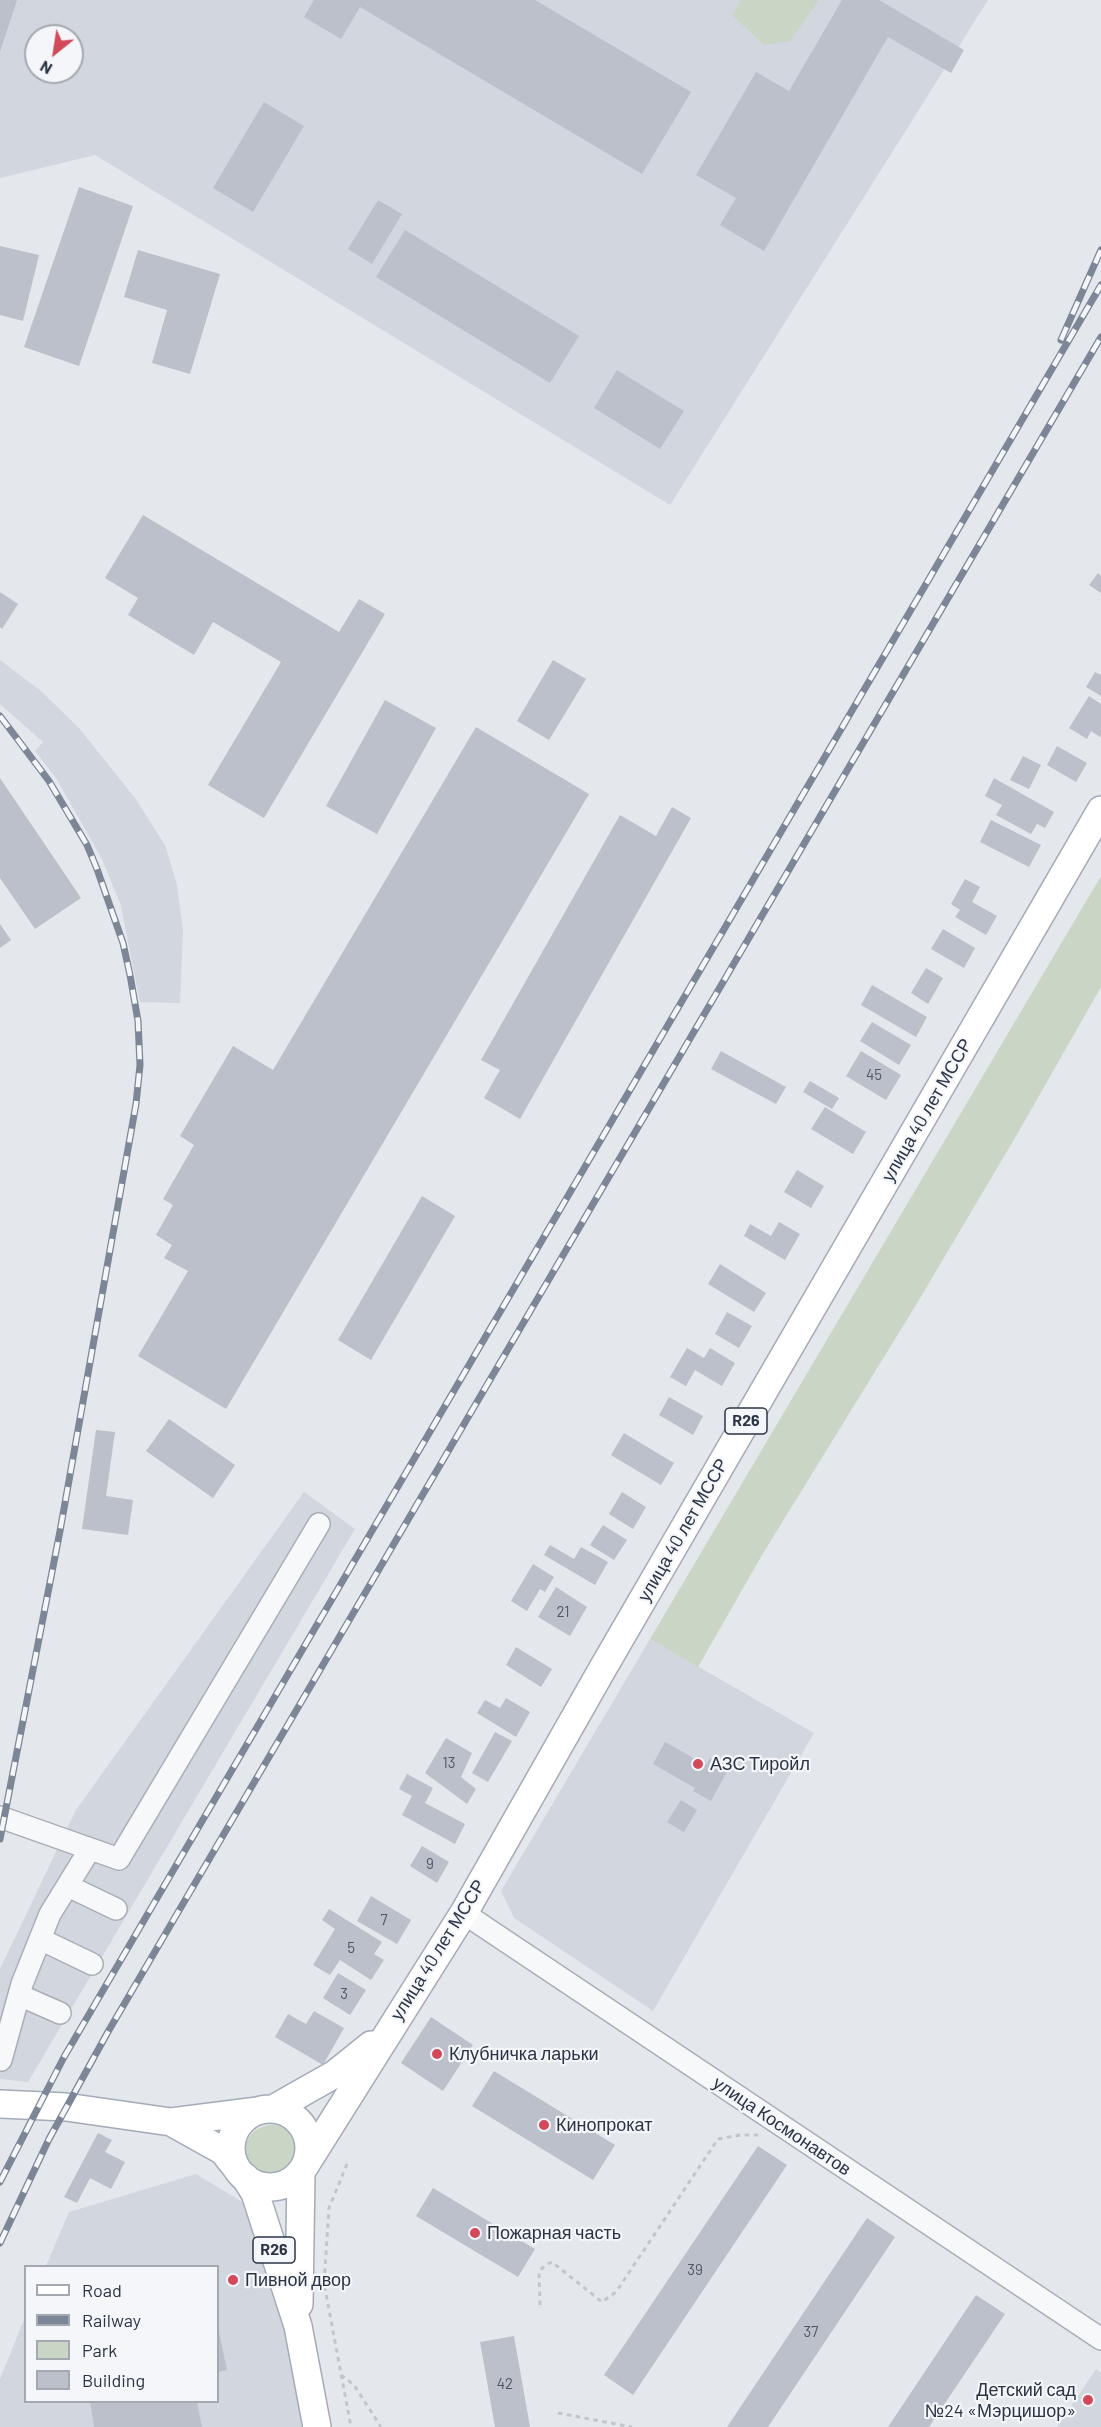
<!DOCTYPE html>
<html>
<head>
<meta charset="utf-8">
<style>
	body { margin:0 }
	#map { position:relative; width:1101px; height:2427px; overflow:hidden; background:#e4e7ec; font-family:Barlow,sans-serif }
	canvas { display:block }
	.legend { position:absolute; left:24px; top:2265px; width:195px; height:138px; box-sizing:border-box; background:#f4f6f9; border:2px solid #a4a8b1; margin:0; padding:8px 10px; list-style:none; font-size:18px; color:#2b3445 }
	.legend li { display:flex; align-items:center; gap:12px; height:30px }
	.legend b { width:30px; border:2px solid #a4a8b1 }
	.north { position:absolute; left:24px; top:24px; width:60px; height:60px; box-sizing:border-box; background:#f4f6f9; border:2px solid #a4a8b1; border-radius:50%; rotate:210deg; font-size:16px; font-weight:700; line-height:24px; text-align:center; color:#2b3445 }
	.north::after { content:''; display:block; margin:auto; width:21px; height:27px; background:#d1495b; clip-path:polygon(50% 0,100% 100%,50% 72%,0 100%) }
</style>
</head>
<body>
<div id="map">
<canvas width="1101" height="2427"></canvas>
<ul class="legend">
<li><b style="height:8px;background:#fff"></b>Road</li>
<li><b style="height:8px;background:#7d8696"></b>Railway</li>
<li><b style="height:16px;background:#c9d6c5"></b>Park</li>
<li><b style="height:16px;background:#bbc0ca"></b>Building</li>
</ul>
<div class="north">N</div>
</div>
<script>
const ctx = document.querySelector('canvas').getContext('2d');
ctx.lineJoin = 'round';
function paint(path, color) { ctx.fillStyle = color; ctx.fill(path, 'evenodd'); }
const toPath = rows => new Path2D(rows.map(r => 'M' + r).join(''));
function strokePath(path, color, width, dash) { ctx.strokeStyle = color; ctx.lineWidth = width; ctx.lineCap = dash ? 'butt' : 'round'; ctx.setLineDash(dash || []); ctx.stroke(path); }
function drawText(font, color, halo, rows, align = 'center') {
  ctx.font = font + ' Barlow,sans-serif'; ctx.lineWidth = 4.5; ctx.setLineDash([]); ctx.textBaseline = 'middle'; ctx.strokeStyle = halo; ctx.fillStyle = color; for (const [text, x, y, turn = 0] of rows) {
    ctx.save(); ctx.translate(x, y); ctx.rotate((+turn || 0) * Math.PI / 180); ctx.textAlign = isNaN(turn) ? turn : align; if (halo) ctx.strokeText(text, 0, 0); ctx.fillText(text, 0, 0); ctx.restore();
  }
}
const built = toPath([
	[0,0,988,0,670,505,95,155,0,178],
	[36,36,72,36,72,72,36,72],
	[0,660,41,691,79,728,135,798,165,845,177,885,183,931,180,1003,140,1002,121,906,102,859,56,778,35,751,43,742,0,704],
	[304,1492,355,1529,28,2082,0,2079,0,1969,76,1810],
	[650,1639,814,1733,653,2011,514,1918,501,1891],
	[196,2174,242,2202,273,2281,293,2356,307,2427,0,2427,0,2379,25,2317,26,2402,218,2402,218,2266,46,2266,69,2212],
	[1096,2369,1101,2373,1101,2427,1057,2427]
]);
const green = toPath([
	[741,0,819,0,790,41,764,45,732,15],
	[1101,876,1101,987,1019,1131,916,1305,762,1555,698,1667,650,1639],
	'244 2153a28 28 0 1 1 56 0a28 28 0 1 1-56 0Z'
]);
const building = toPath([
	[0,0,17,0,0,52],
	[314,0,535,0,691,92,642,174,360,7,341,39,304,17],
	[842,0,879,0,964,50,951,73,888,37,764,251,720,225,736,198,696,175,756,72,789,91],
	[264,102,304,126,253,212,213,188],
	[79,187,133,206,79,366,24,347],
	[378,200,402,214,372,264,348,249],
	[405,230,579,336,550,383,376,277],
	[0,246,39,255,23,321,0,315],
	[138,250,220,274,190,374,152,363,167,310,124,297],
	[617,370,684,411,660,449,594,408],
	[143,515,339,632,359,599,385,614,264,818,208,785,281,662,213,622,194,655,128,615,138,598,105,578],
	[1098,573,1101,576,1101,593,1089,585],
	[0,592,18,604,2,629,0,627],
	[553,660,586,679,549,740,517,721],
	[1095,672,1101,675,1101,696,1086,687],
	[1089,696,1101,704,1101,735,1100,737,1091,731,1087,739,1069,728],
	[385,700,436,728,377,834,326,806],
	[476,727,589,794,226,1409,138,1356,188,1271,164,1258,172,1245,156,1235,173,1205,163,1199,194,1145,180,1136,233,1046,273,1070],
	[1057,746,1087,763,1076,782,1047,765],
	[1023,756,1041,765,1029,789,1010,780],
	[0,778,81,898,35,929,0,878],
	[994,778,1054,812,1045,828,1037,824,1031,834,996,815,1002,805,985,796],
	[672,807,691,818,520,1119,484,1098,500,1070,481,1060,620,815,656,836],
	[991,820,1041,845,1029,867,980,842],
	[965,879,980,887,972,902,997,916,986,935,955,917,960,910,951,904],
	[0,924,11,940,0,948],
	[943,929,975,948,964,968,931,949],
	[926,968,943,978,928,1004,911,993],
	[872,985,927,1017,916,1037,861,1005],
	[872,1022,911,1045,899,1065,860,1041],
	[721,1051,786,1087,776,1104,711,1069],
	[861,1051,901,1075,886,1100,846,1076],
	[810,1081,839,1098,832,1109,803,1092],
	[825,1107,866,1132,853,1154,811,1129],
	[797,1170,824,1186,811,1208,784,1192],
	[422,1196,455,1216,371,1360,338,1340],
	[779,1222,800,1234,785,1260,744,1236,750,1224,771,1236],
	[720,1264,766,1293,754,1312,708,1284],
	[727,1312,752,1326,739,1348,715,1334],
	[687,1348,704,1358,710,1348,735,1363,722,1386,695,1370,686,1386,670,1377],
	[669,1397,703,1416,693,1435,659,1415],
	[169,1419,235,1465,213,1498,146,1451],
	[96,1430,115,1432,106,1496,133,1500,128,1535,82,1529],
	[624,1433,674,1463,661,1485,611,1455],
	[622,1492,646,1507,633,1529,609,1514],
	[603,1525,627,1540,614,1560,590,1545],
	[550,1545,574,1559,581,1547,608,1562,595,1585,544,1555],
	[533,1564,554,1577,545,1592,540,1589,527,1611,511,1601],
	[556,1587,587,1607,570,1636,538,1617],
	[516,1647,552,1669,541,1687,506,1665],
	[506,1698,530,1712,516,1737,477,1713,485,1700,500,1708],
	[495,1732,512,1741,488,1782,472,1773],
	[446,1738,472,1753,461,1777,476,1789,467,1804,425,1773],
	[665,1742,706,1765,710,1758,729,1768,711,1801,693,1791,695,1788,653,1764],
	[407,1774,433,1788,425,1803,465,1824,455,1844,402,1815,412,1796,399,1789],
	[681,1800,697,1810,684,1832,667,1822],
	[422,1846,449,1862,437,1883,410,1866],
	[371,1896,411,1920,397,1944,357,1921],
	[329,1909,382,1942,374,1954,384,1960,371,1980,340,1960,330,1975,313,1965,335,1929,322,1920],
	[338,1973,366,1990,350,2015,323,1998],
	[314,2011,344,2028,323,2065,275,2037,288,2014,306,2024],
	[431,2017,473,2045,443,2091,401,2063],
	[494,2071,615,2145,593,2180,472,2106],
	[98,2133,112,2140,105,2152,125,2162,111,2189,90,2178,77,2203,64,2197],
	[758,2146,787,2165,633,2395,604,2375],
	[433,2188,535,2249,518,2277,416,2216],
	[867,2218,895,2237,768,2427,727,2427],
	[976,2295,1005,2314,929,2427,888,2427],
	[218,2327,227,2370,218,2372],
	[514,2336,530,2427,495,2427,480,2342],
	[90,2402,197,2402,202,2427,94,2427]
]);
const path = toPath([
	[347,2164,329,2208,324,2283,351,2427],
	[540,2305,539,2272,545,2265,552,2262,602,2302,616,2292,718,2139,740,2135,760,2135],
	[341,2375,354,2385,381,2427],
	[558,2413,632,2427]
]);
const minor = toPath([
	[0,1817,119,1859,319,1524],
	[68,1886,116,1909],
	[465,1911,474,1920,1101,2339],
	[40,1939,92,1964],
	[19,1995,60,2013],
	[1,2060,22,1984,50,1914,90,1849]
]);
const major = toPath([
	[0,2104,66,2107,171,2122,258,2111],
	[273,2109,335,2074,371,2045],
	'231 2148a39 39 0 1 1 78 0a39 39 0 1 1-78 0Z',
	[171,2122,223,2151,238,2170],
	[306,2164,465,1911,603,1668,1101,810],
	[245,2177,255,2193,298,2326,317,2427],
	[299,2304,301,2172]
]);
const rail = toPath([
	[1061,340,1101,250],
	[0,716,49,781,87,845,97,869,123,943,130,975,138,1021,140,1065,136,1104,60,1531,0,1839],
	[0,2182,64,2057,1101,285],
	[0,2243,49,2139,109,2030,1101,337]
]);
const markers = [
	[698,1764,6,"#d1495b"],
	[437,2054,6,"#d1495b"],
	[544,2125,6,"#d1495b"],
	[475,2233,6,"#d1495b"],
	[233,2280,6,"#d1495b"],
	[1088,2400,6,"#d1495b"]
];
const numberNames = [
	["45",874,1075],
	["21",563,1612],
	["13",449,1763],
	["9",430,1864],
	["7",384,1920],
	["5",351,1948],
	["3",344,1994],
	["39",695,2270],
	["37",811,2332],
	["42",505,2384]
];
const shields = [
	[746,1421,42],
	[274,2250,42]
];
const shieldNames = [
	["R26",746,1421],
	["R26",274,2250]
];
const streetNames = [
	["улица 40 лет МССР",927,1110,-60],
	["улица 40 лет МССР",683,1530,-60],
	["улица 40 лет МССР",438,1950,-58],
	["улица Космонавтов",782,2126,34]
];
const poiNames = [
	["АЗС Тиройл",710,1764],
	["Клубничка ларьки",449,2054],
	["Кинопрокат",556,2125],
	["Пожарная часть",487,2233],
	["Пивной двор",245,2280],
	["Детский сад",1076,2390,"right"],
	["№24 «Мэрцишор»",1076,2411,"right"]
];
paint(built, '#d2d6de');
paint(green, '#c9d6c5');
paint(building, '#bbc0ca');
strokePath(minor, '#a9aeb7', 24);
strokePath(major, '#a3abb8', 30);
strokePath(path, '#c2c5cb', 3, [4.5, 4.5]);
strokePath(minor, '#f7f8fa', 21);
strokePath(major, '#fff', 27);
strokePath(rail, '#7d8696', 7);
strokePath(rail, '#f4f6f9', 4.5, [14]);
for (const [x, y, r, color] of markers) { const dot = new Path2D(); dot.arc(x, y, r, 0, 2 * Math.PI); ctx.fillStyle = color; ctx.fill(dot); strokePath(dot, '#f4f6f9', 2); }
drawText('15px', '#4f5766', null, numberNames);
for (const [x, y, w] of shields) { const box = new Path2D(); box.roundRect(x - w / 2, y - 13, w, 26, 4.5); ctx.fillStyle = '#f4f6f9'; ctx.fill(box); strokePath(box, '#2b3445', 1.5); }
drawText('bold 16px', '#2b3445', null, shieldNames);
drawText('18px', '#2b3445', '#f4f6f9', streetNames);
drawText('18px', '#2b3445', '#f4f6f9', poiNames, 'left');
</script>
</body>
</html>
